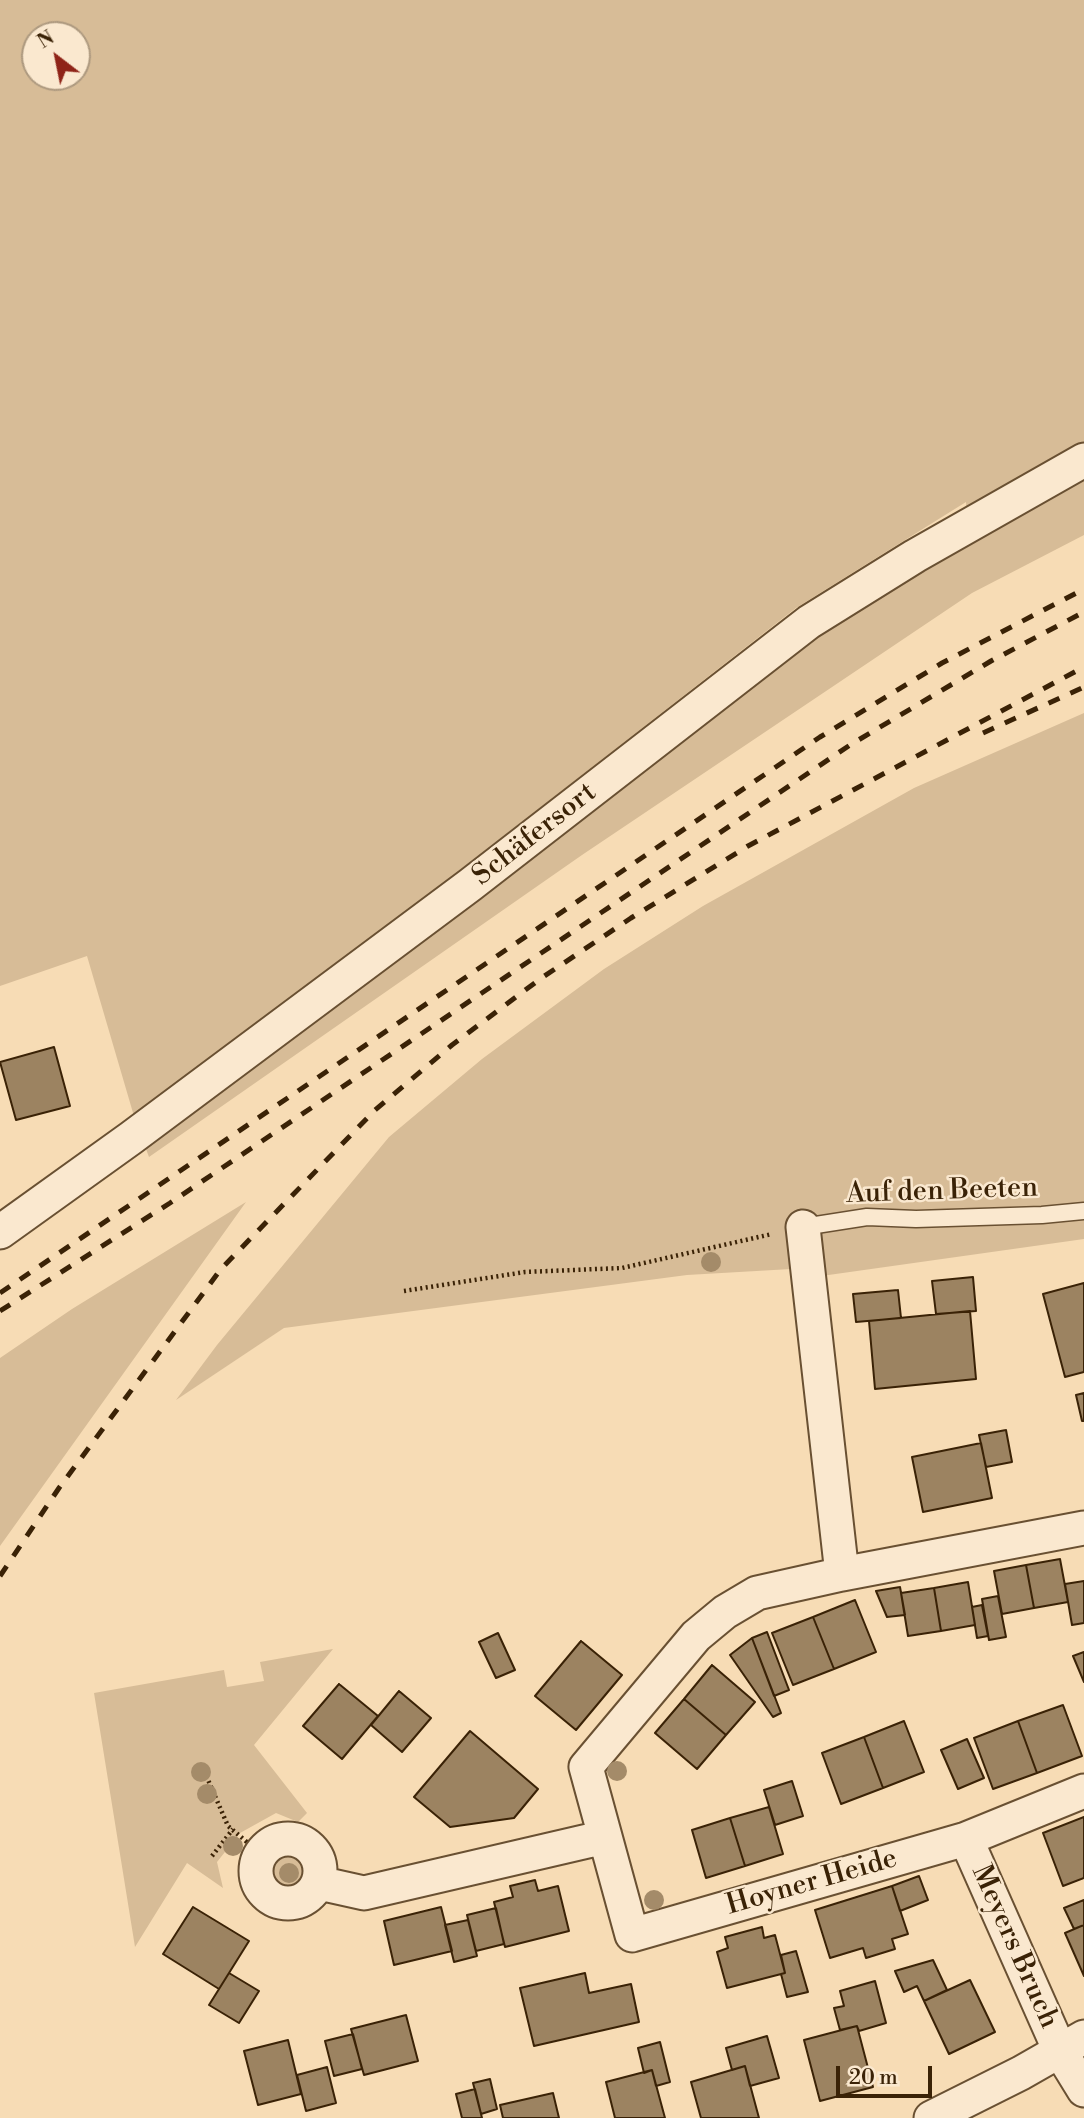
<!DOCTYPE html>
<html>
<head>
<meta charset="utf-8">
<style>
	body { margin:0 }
	#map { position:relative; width:1084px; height:2118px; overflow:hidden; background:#f7dcb5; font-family:"Libre Bodoni",serif }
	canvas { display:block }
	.north { position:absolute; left:21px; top:21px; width:70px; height:70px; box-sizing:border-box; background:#fae8cf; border:2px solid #ad997f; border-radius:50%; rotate:328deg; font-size:19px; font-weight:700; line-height:28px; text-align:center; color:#3a2206 }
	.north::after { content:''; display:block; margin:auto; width:24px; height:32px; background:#8f2418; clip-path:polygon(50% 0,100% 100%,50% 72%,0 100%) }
	.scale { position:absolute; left:836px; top:2066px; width:96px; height:32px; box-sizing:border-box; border:4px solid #3a2206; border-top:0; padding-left:9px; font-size:21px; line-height:24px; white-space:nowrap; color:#3a2206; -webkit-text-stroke:5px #fae8cf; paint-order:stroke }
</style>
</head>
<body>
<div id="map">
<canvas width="1084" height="2118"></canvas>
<div class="north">N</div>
<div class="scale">20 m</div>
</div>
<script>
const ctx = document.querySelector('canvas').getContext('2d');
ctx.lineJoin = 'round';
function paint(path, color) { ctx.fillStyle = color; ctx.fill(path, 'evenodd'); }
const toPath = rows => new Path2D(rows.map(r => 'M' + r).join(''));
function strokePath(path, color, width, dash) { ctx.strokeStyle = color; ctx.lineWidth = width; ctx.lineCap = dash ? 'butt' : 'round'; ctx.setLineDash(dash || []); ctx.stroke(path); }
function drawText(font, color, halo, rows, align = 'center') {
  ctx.font = font + ' "Libre Bodoni",serif'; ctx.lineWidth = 5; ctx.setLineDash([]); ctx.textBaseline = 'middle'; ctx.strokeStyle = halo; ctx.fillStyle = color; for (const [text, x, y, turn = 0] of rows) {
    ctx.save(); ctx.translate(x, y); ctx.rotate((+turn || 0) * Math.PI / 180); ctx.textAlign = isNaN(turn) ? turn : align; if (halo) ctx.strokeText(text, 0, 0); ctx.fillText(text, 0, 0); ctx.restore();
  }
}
const green = toPath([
	[0,0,1084,0,1084,535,972,593,582,855,149,1157,143,1141,815,634,968,535,966,502,796,608,136,1123,87,956,0,986],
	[35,35,77,35,77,77,35,77],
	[1084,713,1084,1239,793,1280,791,1269,687,1275,284,1328,176,1400,217,1345,389,1137,482,1059,604,969,703,906,914,788],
	[246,1202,0,1546,0,1358,72,1309],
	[333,1649,254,1745,307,1813,298,1822,276,1813,240,1833,217,1862,223,1888,187,1863,135,1947,94,1693,224,1670,227,1687,264,1681,260,1662],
	'271 1872a18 18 0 1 1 36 0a18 18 0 1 1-36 0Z'
]);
const building = toPath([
	[54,1047,70,1106,16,1120,0,1062,54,1047],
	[973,1277,976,1311,936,1314,932,1281,973,1277],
	[1084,1283,1084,1372,1065,1377,1043,1294,1084,1283],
	[898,1290,901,1318,856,1322,853,1294,898,1290],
	[970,1311,976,1379,875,1389,869,1321,970,1311],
	[1084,1393,1084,1421,1082,1421,1076,1395,1084,1393],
	[1006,1430,1012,1462,986,1467,979,1435,1006,1430],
	[981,1443,992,1498,923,1512,912,1457,981,1443],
	[1060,1559,1068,1602,1034,1608,1026,1565,1060,1559],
	[1026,1565,1034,1608,1002,1614,994,1571,1026,1565],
	[1084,1581,1084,1623,1072,1625,1065,1584,1084,1581],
	[968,1582,975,1625,941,1631,934,1588,968,1582],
	[900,1587,905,1615,887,1617,876,1591,900,1587],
	[934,1588,941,1631,908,1636,901,1593,934,1588],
	[998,1596,1006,1637,989,1640,982,1599,998,1596],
	[855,1600,876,1652,834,1669,813,1617,855,1600],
	[982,1605,988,1636,977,1638,972,1607,982,1605],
	[813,1617,834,1669,793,1685,772,1633,813,1617],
	[767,1632,789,1690,774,1696,752,1638,767,1632],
	[498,1633,515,1670,496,1678,479,1642,498,1633],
	[752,1638,781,1713,773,1717,730,1655,752,1638],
	[581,1641,622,1675,576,1730,535,1696,581,1641],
	[1084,1652,1084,1682,1073,1656,1084,1652],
	[712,1665,755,1702,726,1735,684,1699,712,1665],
	[339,1684,378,1716,342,1759,303,1726,339,1684],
	[399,1691,431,1718,402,1752,371,1725,399,1691],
	[684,1699,726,1735,697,1769,655,1733,684,1699],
	[1063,1705,1082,1756,1037,1773,1018,1721,1063,1705],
	[904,1721,924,1772,883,1788,864,1737,904,1721],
	[1018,1721,1037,1773,993,1789,974,1738,1018,1721],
	[470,1731,538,1789,514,1818,450,1827,414,1797,470,1731],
	[864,1737,883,1788,841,1804,822,1753,864,1737],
	[967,1739,984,1778,958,1789,941,1750,967,1739],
	[792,1781,803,1816,775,1825,764,1790,792,1781],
	[769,1807,783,1854,745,1866,730,1818,769,1807],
	[1084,1817,1084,1878,1063,1886,1043,1833,1084,1817],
	[730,1818,745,1866,706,1878,692,1830,730,1818],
	[919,1876,928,1900,900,1911,892,1886,919,1876],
	[535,1880,538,1891,558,1886,569,1931,505,1947,494,1902,513,1897,510,1886,535,1880],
	[892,1886,908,1934,892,1939,895,1949,866,1958,863,1948,830,1958,815,1910,892,1886],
	[1084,1900,1084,1925,1074,1929,1064,1908,1084,1900],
	[193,1907,249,1941,219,1989,163,1954,193,1907],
	[441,1907,452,1951,394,1965,384,1921,441,1907],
	[496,1908,504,1944,476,1951,467,1915,496,1908],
	[468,1920,477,1956,454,1962,445,1925,468,1920],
	[1084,1925,1084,1976,1065,1933,1084,1925],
	[762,1927,764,1938,775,1935,785,1973,727,1988,717,1952,728,1948,725,1937,762,1927],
	[796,1951,808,1992,787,1997,781,1974,785,1973,781,1955,796,1951],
	[933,1960,947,1990,924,2001,917,1986,904,1992,895,1971,933,1960],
	[229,1973,259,1991,239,2023,209,2005,229,1973],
	[585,1973,589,1993,631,1984,639,2022,534,2046,520,1988,585,1973],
	[970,1980,995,2032,949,2054,924,2001,970,1980],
	[875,1981,886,2023,859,2031,857,2026,840,2030,834,2008,844,2006,840,1991,875,1981],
	[406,2015,418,2061,364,2075,351,2029,406,2015],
	[857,2026,873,2087,820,2101,804,2040,857,2026],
	[353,2034,362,2069,334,2076,325,2041,353,2034],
	[767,2036,779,2078,750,2086,745,2066,732,2070,726,2048,767,2036],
	[288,2040,301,2094,258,2105,244,2051,288,2040],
	[660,2042,670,2082,656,2086,652,2070,644,2073,638,2048,660,2042],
	[745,2066,759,2118,701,2118,691,2082,745,2066],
	[327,2067,336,2103,306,2111,297,2075,327,2067],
	[652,2070,665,2118,615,2118,606,2082,652,2070],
	[490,2079,497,2109,481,2114,473,2083,490,2079],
	[475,2089,482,2118,462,2118,456,2094,475,2089],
	[553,2093,559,2118,503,2118,500,2105,553,2093]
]);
const path = toPath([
	[404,1291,525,1272,622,1268,772,1234],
	[202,1766,228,1826,261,1854],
	[212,1856,233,1829]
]);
const lane = toPath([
	[803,1227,867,1217,916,1219,1042,1215,1084,1211]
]);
const street = toPath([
	[803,1227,842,1574],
	[0,1232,131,1138,470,885,809,622,915,556,1084,460],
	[1084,1528,842,1574,757,1593,725,1612,696,1636,586,1767,632,1935,966,1839,1084,1791],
	'256 1871a32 32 0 1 1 64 0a32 32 0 1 1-64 0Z',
	[966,1839,1060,2051,1084,2090],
	[319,1883,364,1893,605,1837],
	[931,2118,1021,2073,1084,2037]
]);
const rail = toPath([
	[983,733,1084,687],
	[0,1293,820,737,942,663,1084,589],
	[0,1311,170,1203,850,745,991,661,1084,612],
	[0,1576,59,1488,221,1269,375,1110,452,1045,540,979,631,918,748,846,1084,667]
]);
const trees = [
	[711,1262],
	[617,1771],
	[201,1772],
	[207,1794],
	[233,1846],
	[289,1873],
	[654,1900]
];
const streetNames = [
	["Schäfersort",535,835,-38],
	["Auf den Beeten",942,1192,-2],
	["Hoyner Heide",812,1883,-16],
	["Meyers Bruch",1014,1947,66]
];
paint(green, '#d7bc97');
paint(building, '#9c8361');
strokePath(building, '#3a2206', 2);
strokePath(lane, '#695032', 19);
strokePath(street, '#695032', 37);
strokePath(path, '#3a2206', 4.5, [2, 3.5]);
strokePath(lane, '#fae8cf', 16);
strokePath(street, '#fae8cf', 33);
strokePath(rail, '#3a2206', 5, [12, 12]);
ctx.fillStyle = '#a48b69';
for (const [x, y] of trees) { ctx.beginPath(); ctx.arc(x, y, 10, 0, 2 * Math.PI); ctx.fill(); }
drawText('28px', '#3a2206', '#fae8cf', streetNames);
</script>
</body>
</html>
